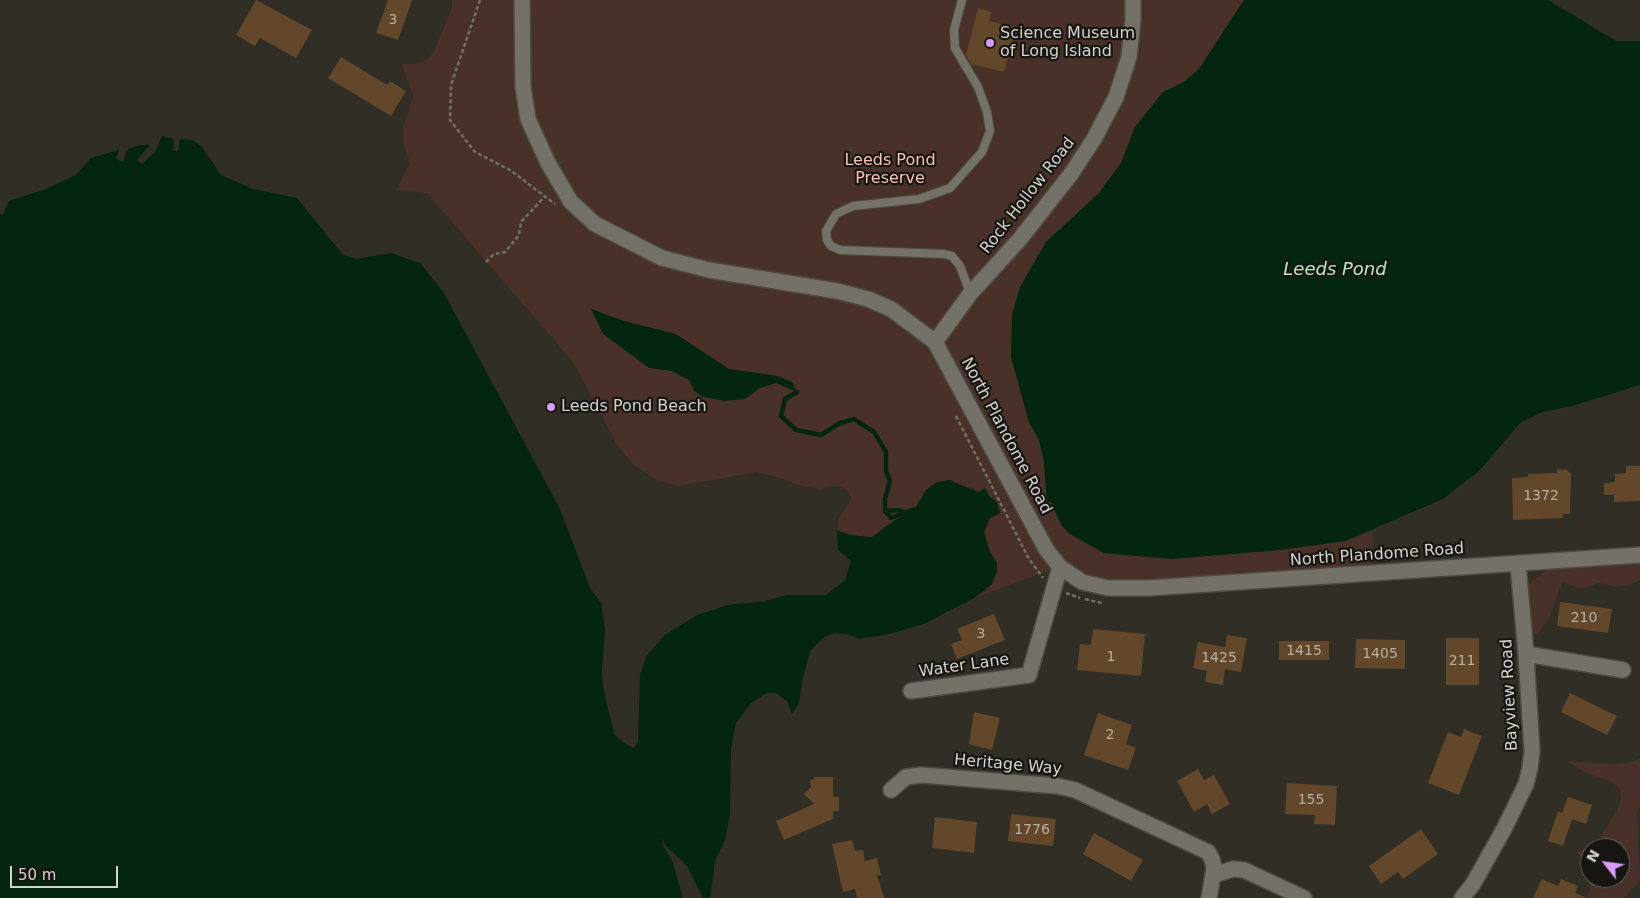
<!DOCTYPE html>
<html>
<head>
<meta charset="utf-8">
<style>
	body { margin:0 }
	#map { position:relative; width:1640px; height:898px; overflow:hidden; background:#302e25; font-family:"DejaVu Sans",sans-serif }
	canvas { display:block }
	.north { position:absolute; left:1580px; top:838px; width:50px; height:50px; box-sizing:border-box; background:#171612; border:1px solid #63615d; border-radius:50%; rotate:300deg; font-size:14px; font-weight:700; line-height:20px; text-align:center; color:#d4d2cd }
	.north::after { content:''; display:block; margin:auto; width:18px; height:22px; background:#d79bf9; clip-path:polygon(50% 0,100% 100%,50% 72%,0 100%) }
	.scale { position:absolute; left:10px; top:866px; width:108px; height:22px; box-sizing:border-box; border:2px solid #d4d2cd; border-top:0; padding-left:6px; font-size:15px; line-height:18px; white-space:nowrap; color:#d4d2cd; -webkit-text-stroke:4px #171612; paint-order:stroke }
</style>
</head>
<body>
<div id="map">
<canvas width="1640" height="898"></canvas>
<div class="north">N</div>
<div class="scale">50 m</div>
</div>
<script>
const ctx = document.querySelector('canvas').getContext('2d');
ctx.lineJoin = 'round';
function paint(path, color) { ctx.fillStyle = color; ctx.fill(path, 'evenodd'); }
const toPath = rows => new Path2D(rows.map(r => 'M' + r).join(''));
function strokePath(path, color, width, dash) { ctx.strokeStyle = color; ctx.lineWidth = width; ctx.lineCap = dash ? 'butt' : 'round'; ctx.setLineDash(dash || []); ctx.stroke(path); }
function drawText(font, color, halo, rows, align = 'center') {
  ctx.font = font + ' "DejaVu Sans",sans-serif'; ctx.lineWidth = 4.5; ctx.setLineDash([]); ctx.textBaseline = 'middle'; ctx.strokeStyle = halo; ctx.fillStyle = color; for (const [text, x, y, turn = 0] of rows) {
    ctx.save(); ctx.translate(x, y); ctx.rotate((+turn || 0) * Math.PI / 180); ctx.textAlign = isNaN(turn) ? turn : align; if (halo) ctx.strokeText(text, 0, 0); ctx.fillText(text, 0, 0); ctx.restore();
  }
}
const green = toPath([
	[452,0,1244,0,1199,69,1184,82,1163,92,1135,127,1121,163,1099,193,1077,215,1011,357,1029,422,1039,440,1044,462,1047,502,1051,502,1061,526,1070,534,1104,553,1172,559,1280,550,1345,541,1373,531,1371,572,1108,588,1058,567,974,598,988,589,997,563,990,552,984,532,990,518,1000,513,997,502,971,487,919,499,915,509,892,522,869,539,837,530,838,519,849,504,851,497,848,491,841,487,832,486,821,489,801,486,784,479,757,472,679,486,659,481,635,466,617,445,573,362,427,193,396,190,410,163,403,142,403,127,413,96,402,64,415,64,425,61,434,52,452,7],
	[1640,557,1640,580,1632,584,1617,587,1599,583,1582,589,1562,582,1550,617,1537,635,1531,632,1527,587,1533,580,1553,566],
	[1640,758,1640,807,1637,813,1640,880,1625,898,1587,898,1592,878,1620,878,1620,848,1590,848,1590,869,1587,862,1576,852,1591,847,1600,839,1618,807,1621,800,1620,789,1610,781,1586,773,1566,761,1614,764,1633,762]
]);
const water = toPath([
	[1244,0,1548,0,1616,41,1640,41,1640,385,1572,406,1542,412,1520,423,1480,470,1443,499,1345,541,1280,550,1172,559,1104,553,1070,534,1062,526,1051,502,1047,502,1044,462,1039,440,1029,422,1011,357,1012,314,1020,287,1046,242,1099,193,1121,163,1135,127,1163,92,1184,82,1199,69],
	[162,136,174,139,173,150,178,152,180,139,192,140,202,147,221,175,253,189,297,198,343,255,356,259,391,253,420,263,444,293,560,509,590,588,601,603,605,629,602,670,603,687,614,734,624,743,634,748,638,742,640,674,647,655,665,635,697,615,728,605,765,601,787,595,826,595,845,580,851,561,838,550,837,530,849,535,872,537,892,522,915,509,926,490,937,482,950,480,978,492,985,488,990,497,997,502,1000,513,990,518,984,532,990,552,997,563,997,572,992,584,974,598,924,624,889,634,859,639,848,634,835,633,824,637,810,651,803,677,799,703,792,714,787,701,776,693,767,693,751,703,736,723,731,748,730,815,725,840,715,861,710,898,703,898,687,866,666,846,662,837,663,846,672,860,683,898,0,898,0,214,3,214,9,201,46,189,76,175,91,158,119,150,116,159,123,162,127,150,139,145,150,145,137,160,142,164,155,152],
	[591,309,624,321,676,334,729,369,778,376,792,382,797,392,776,383,760,388,745,399,725,401,703,397,694,391,689,380,672,371,649,368,603,334]
]);
const stream = toPath([
	[797,392,785,399,781,416,796,430,821,435,840,423,854,419,874,432,886,452,886,471,890,481,885,499,885,511,891,518,915,509],
	[885,511,899,510,904,512]
]);
const building = toPath([
	[256,0,312,30,296,58,260,38,255,46,236,35],
	[388,0,412,0,398,40,376,33],
	[978,8,991,12,989,21,1016,28,1004,72,971,64,966,55],
	[341,57,387,85,390,81,406,91,391,116,328,78],
	[1626,466,1640,466,1640,501,1614,502,1614,495,1604,495,1604,483,1615,482,1615,474,1626,473],
	[1557,469,1567,470,1571,474,1570,514,1563,514,1563,518,1513,520,1512,478,1528,477,1528,474,1557,473],
	[1560,602,1612,609,1608,633,1557,626],
	[994,614,1005,640,957,659,951,644,962,640,957,629],
	[1093,629,1145,634,1141,676,1077,670,1080,644,1091,645],
	[1227,635,1247,638,1241,672,1225,669,1223,685,1205,682,1207,671,1193,668,1198,642,1225,647],
	[1446,638,1479,638,1479,685,1446,685],
	[1356,639,1405,640,1405,669,1355,668],
	[1279,641,1329,641,1329,660,1279,660],
	[1570,693,1617,716,1607,735,1561,712],
	[974,712,1000,718,992,750,969,744],
	[1098,713,1132,725,1126,744,1136,748,1128,770,1084,755],
	[1464,729,1482,736,1459,795,1428,783,1448,732,1461,737],
	[1198,769,1204,780,1214,775,1230,804,1212,814,1207,804,1194,812,1177,781],
	[814,777,833,777,833,797,839,797,839,811,833,811,833,819,784,840,776,821,814,804,804,794,811,787,810,780,814,780],
	[1287,783,1337,786,1335,825,1314,824,1315,815,1285,814],
	[1568,797,1592,805,1586,824,1572,819,1563,846,1548,841,1558,811,1562,813],
	[1011,814,1056,819,1053,846,1008,841],
	[935,817,977,822,974,853,932,848],
	[1421,829,1438,854,1403,879,1398,872,1381,884,1369,866],
	[1094,833,1143,860,1131,881,1083,854],
	[852,840,855,851,863,850,865,861,877,858,881,875,877,875,884,898,857,898,855,889,843,892,832,844],
	[1542,879,1558,886,1561,879,1578,886,1575,893,1587,898,1533,898]
]);
const path = toPath([
	[480,0,451,85,450,120,475,152,510,170,555,204],
	[486,262,494,254,505,252,519,235,521,222,545,196],
	[956,416,1029,559,1043,578],
	[1066,593,1080,598],
	[1085,599,1102,603]
]);
const lane = toPath([
	[962,0,954,30,955,48,978,87,987,112,990,131,982,152,950,188,919,199,853,206,836,214,826,231,827,240,831,246,840,250,944,254,952,256,960,266,970,293]
]);
const street = toPath([
	[935,342,970,294,1020,239,1071,174,1094,139,1116,97,1129,57,1133,20,1133,0],
	[1526,654,1623,670],
	[911,691,1029,675,1060,567],
	[891,790,906,777,921,775,1057,786,1075,790,1208,852,1212,859,1214,868,1209,898],
	[1214,875,1233,869,1244,870,1304,898],
	[1462,898,1473,884,1504,829,1526,784,1530,768,1532,751,1526,654,1518,564]
]);
const secondary = toPath([
	[522,0,523,87,528,119,548,163,571,202,595,224,662,258,709,270,837,291,868,299,891,309,935,342,1046,549,1060,567,1082,582,1108,588,1149,588,1640,555]
]);
const markers = [
	[990,43,5,"#d79bf9"],
	[551,407,5,"#d79bf9"]
];
const numberNames = [
	["3",393,20],
	["1372",1541,496],
	["210",1584,618],
	["3",981,634],
	["1415",1304,651],
	["1405",1380,654],
	["1",1111,657],
	["1425",1219,658],
	["211",1462,661],
	["2",1110,735],
	["155",1311,800],
	["1776",1032,830]
];
const poiNames = [
	["Science Museum",1000,34],
	["of Long Island",1000,52],
	["Leeds Pond Beach",561,407]
];
const parkNames = [
	["Leeds Pond",890,161],
	["Preserve",890,179]
];
const streetNames = [
	["Rock Hollow Road",1028,196,-52],
	["North Plandome Road",1006,436,62],
	["North Plandome Road",1377,555,-4],
	["Water Lane",964,666,-8],
	["Bayview Road",1510,695,-93],
	["Heritage Way",1008,765,5]
];
const waterNames = [
	["Leeds Pond",1335,270]
];
paint(green, '#493129');
paint(water, '#042510');
strokePath(stream, '#042510', 4.5);
paint(building, '#62472b');
strokePath(lane, '#4d4b43', 10);
strokePath(street, '#4d4b43', 18);
strokePath(secondary, '#4d4b43', 18);
strokePath(path, '#716f67', 2.5, [4, 2.5]);
strokePath(lane, '#747268', 8);
strokePath(street, '#747268', 15);
strokePath(secondary, '#747268', 15);
for (const [x, y, r, color] of markers) { const dot = new Path2D(); dot.arc(x, y, r, 0, 2 * Math.PI); ctx.fillStyle = color; ctx.fill(dot); strokePath(dot, '#171612', 2); }
drawText('14px', '#b8afa4', null, numberNames);
drawText('16px', '#d4d2cd', '#171612', poiNames, 'left');
drawText('16px', '#f9c2b1', '#171612', parkNames);
drawText('16px', '#d4d2cd', '#171612', streetNames);
drawText('italic 18px', '#b1ecc0', '#171612', waterNames);
</script>
</body>
</html>
